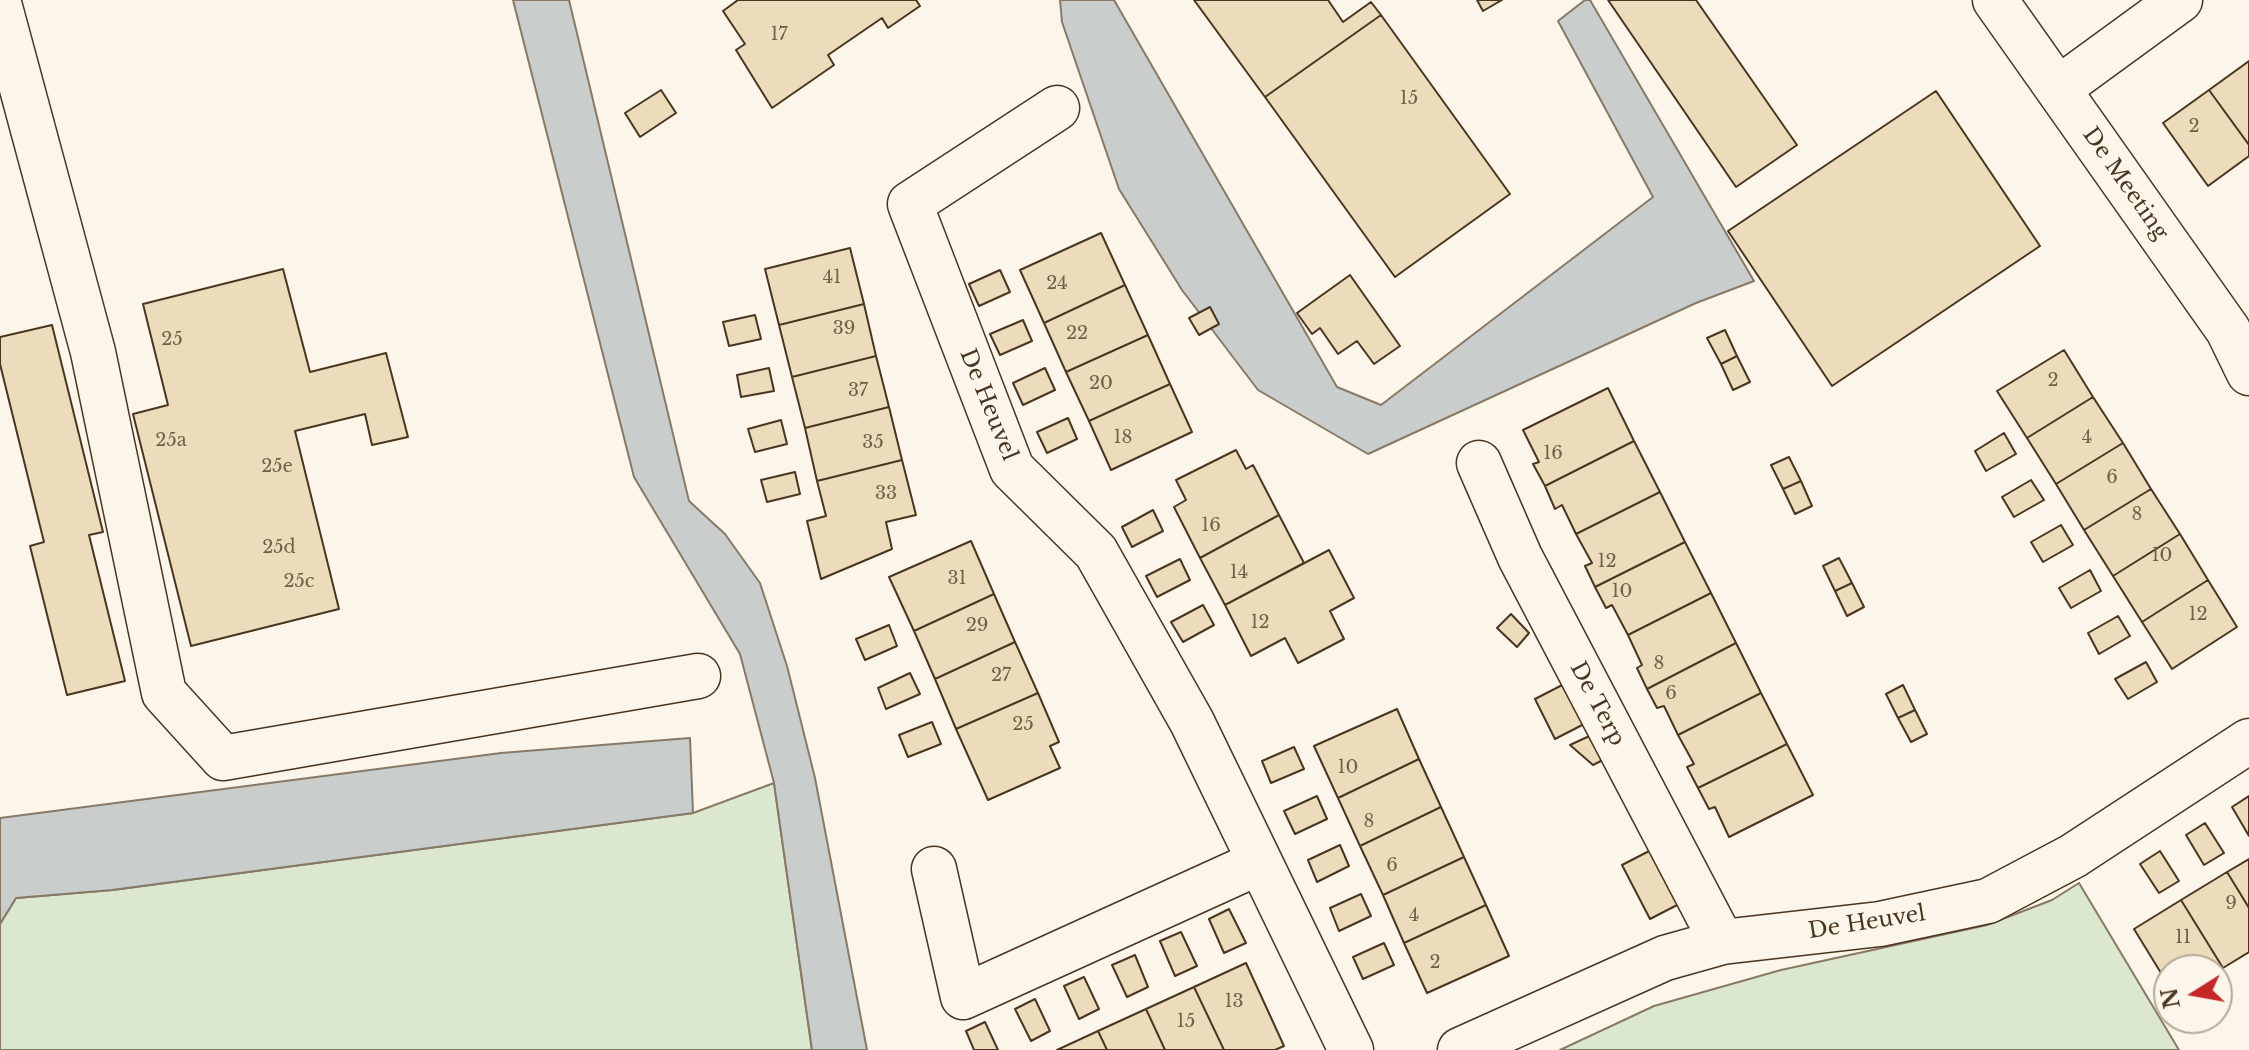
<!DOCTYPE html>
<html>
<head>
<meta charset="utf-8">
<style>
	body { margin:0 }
	#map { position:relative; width:2249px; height:1050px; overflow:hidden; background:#fbf6e9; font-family:"Libre Baskerville",serif }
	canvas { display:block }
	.north { position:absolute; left:2153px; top:954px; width:80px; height:80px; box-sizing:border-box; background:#fbf6e9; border:2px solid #b4a999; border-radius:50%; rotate:259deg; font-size:22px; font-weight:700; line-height:32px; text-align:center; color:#4a3520 }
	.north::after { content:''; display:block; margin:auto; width:28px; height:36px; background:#c62828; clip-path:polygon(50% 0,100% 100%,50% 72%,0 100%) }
</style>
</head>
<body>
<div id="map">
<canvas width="2249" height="1050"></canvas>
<div class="north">N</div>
</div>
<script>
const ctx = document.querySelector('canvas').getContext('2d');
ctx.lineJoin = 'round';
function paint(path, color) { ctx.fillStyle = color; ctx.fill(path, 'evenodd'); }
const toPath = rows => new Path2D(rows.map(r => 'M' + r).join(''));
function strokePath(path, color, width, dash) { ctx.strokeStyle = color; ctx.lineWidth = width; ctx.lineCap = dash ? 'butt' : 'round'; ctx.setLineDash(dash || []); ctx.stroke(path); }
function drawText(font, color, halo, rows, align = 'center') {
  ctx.font = font + ' "Libre Baskerville",serif'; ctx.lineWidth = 6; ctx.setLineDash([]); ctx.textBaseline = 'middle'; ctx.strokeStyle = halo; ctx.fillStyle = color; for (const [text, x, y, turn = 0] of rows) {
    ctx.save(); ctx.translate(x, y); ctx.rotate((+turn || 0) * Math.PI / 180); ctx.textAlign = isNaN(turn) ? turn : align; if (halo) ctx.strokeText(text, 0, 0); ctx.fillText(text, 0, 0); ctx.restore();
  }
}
const green = toPath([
	[774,783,812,1050,0,1050,0,924,16,898,113,890,693,813,774,783],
	[2079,883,2179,1050,1560,1050,1654,1006,1781,970,1987,925,2052,900,2079,883]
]);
const water = toPath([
	[513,0,569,0,689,501,725,534,760,583,787,666,815,778,867,1050,812,1050,774,783,740,654,634,477,513,0],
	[1060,0,1114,0,1337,387,1381,405,1653,197,1558,21,1585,0,1590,0,1754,281,1696,303,1368,454,1258,390,1182,290,1119,189,1062,22,1060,0],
	[690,738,693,813,112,890,16,898,0,924,0,818,501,753,690,738]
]);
const building = toPath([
	[738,0,916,0,920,6,888,28,882,18,828,55,834,65,772,108,736,50,745,44,723,11,738,0],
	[1194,0,1328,0,1343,22,1371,2,1381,15,1265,97,1194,0],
	[1477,0,1502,0,1483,11,1477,0],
	[1608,0,1696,0,1797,145,1736,187,1608,0],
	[1381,15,1510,194,1395,277,1265,97,1381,15],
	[2249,61,2249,145,2209,90,2249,61],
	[661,90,676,113,640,137,625,113,661,90],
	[2209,90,2249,145,2249,156,2208,186,2163,123,2209,90],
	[1936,91,2040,246,1832,386,1728,231,1936,91],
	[1101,233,1125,285,1044,323,1020,270,1101,233],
	[850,248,864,304,779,325,765,269,850,248],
	[283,269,310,372,386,353,408,437,372,445,365,414,295,431,339,609,191,646,133,414,168,405,143,304,283,269],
	[1000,270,1010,292,979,306,969,284,1000,270],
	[1350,275,1400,346,1374,364,1357,341,1338,354,1320,328,1312,334,1297,313,1350,275],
	[1125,285,1148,335,1066,372,1044,323,1125,285],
	[864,304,876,356,792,377,779,325,864,304],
	[1210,307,1219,324,1199,335,1189,318,1210,307],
	[755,315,761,339,729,346,723,322,755,315],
	[1023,320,1032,341,1000,355,990,334,1023,320],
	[52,325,103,532,89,535,125,681,67,695,30,546,44,542,0,364,0,337,52,325],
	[1725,330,1737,356,1721,364,1707,338,1725,330],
	[1148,335,1170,384,1089,421,1066,372,1148,335],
	[2064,350,2093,397,2027,438,1997,391,2064,350],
	[876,356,889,407,805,428,792,377,876,356],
	[1737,356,1750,382,1733,390,1721,364,1737,356],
	[769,368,774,391,741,397,737,375,769,368],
	[1045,368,1055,390,1023,405,1013,383,1045,368],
	[1170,384,1192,432,1111,470,1089,421,1170,384],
	[1608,388,1634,441,1545,486,1533,464,1539,462,1523,430,1608,388],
	[2093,397,2123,443,2056,484,2027,438,2093,397],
	[889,407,902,460,817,481,805,428,889,407],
	[1068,418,1077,439,1047,453,1037,432,1068,418],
	[781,420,787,444,755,452,748,429,781,420],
	[2004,433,2016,454,1986,471,1975,451,2004,433],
	[1634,441,1660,492,1576,534,1562,505,1555,509,1545,486,1634,441],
	[2123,443,2151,489,2084,530,2056,484,2123,443],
	[1236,450,1246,469,1253,465,1279,515,1200,558,1174,507,1186,500,1176,480,1236,450],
	[1789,457,1801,481,1783,489,1771,465,1789,457],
	[902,460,916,515,886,522,892,549,821,579,807,521,826,516,817,481,902,460],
	[795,472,800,494,767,502,761,480,795,472],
	[2031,480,2044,500,2014,517,2002,497,2031,480],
	[1801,481,1812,506,1795,514,1783,489,1801,481],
	[2151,489,2180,534,2113,576,2084,530,2151,489],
	[1660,492,1685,542,1595,587,1585,566,1592,563,1576,534,1660,492],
	[1153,510,1163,531,1132,547,1122,527,1153,510],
	[1279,515,1304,563,1225,605,1200,558,1279,515],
	[2061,525,2073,545,2043,562,2031,542,2061,525],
	[2180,534,2208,580,2142,622,2113,576,2180,534],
	[971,541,994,594,914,631,889,577,971,541],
	[1685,542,1711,593,1628,635,1612,605,1606,608,1595,587,1685,542],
	[1329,550,1354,598,1330,611,1344,639,1298,663,1285,638,1251,656,1225,605,1329,550],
	[1839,558,1852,583,1835,591,1823,566,1839,558],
	[1180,559,1190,580,1157,597,1146,576,1180,559],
	[2090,570,2101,591,2071,608,2059,588,2090,570],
	[2208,580,2237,627,2172,669,2142,622,2208,580],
	[1852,583,1864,607,1847,616,1835,591,1852,583],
	[1711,593,1736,643,1647,689,1637,668,1642,665,1628,635,1711,593],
	[994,594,1015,642,935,679,914,631,994,594],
	[1203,605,1214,625,1183,642,1171,622,1203,605],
	[1511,614,1529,633,1517,647,1497,628,1511,614],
	[2118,616,2130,636,2099,654,2088,633,2118,616],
	[889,625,897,646,865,660,856,639,889,625],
	[1015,642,1038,693,956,729,935,679,1015,642],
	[1736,643,1761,693,1678,735,1664,706,1657,708,1647,689,1736,643],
	[2146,662,2157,682,2128,699,2115,679,2146,662],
	[910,673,920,694,886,709,878,688,910,673],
	[1570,681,1590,721,1555,739,1535,699,1570,681],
	[1903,685,1915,710,1898,718,1886,694,1903,685],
	[1038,693,1059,742,1050,746,1060,768,988,800,956,729,1038,693],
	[1761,693,1787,744,1698,788,1687,767,1694,764,1678,735,1761,693],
	[1397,709,1419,759,1338,798,1314,746,1397,709],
	[1915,710,1927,734,1911,742,1898,718,1915,710],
	[932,722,941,744,908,757,899,735,932,722],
	[1598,732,1609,757,1593,765,1570,745,1598,732],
	[1787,744,1813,795,1729,837,1715,807,1709,809,1698,788,1787,744],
	[1294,747,1304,769,1271,783,1262,761,1294,747],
	[1419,759,1441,807,1360,846,1338,798,1419,759],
	[1317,796,1327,819,1295,834,1284,811,1317,796],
	[2249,796,2249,836,2232,807,2249,796],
	[1441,807,1464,857,1383,895,1360,846,1441,807],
	[2205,823,2224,853,2204,865,2186,835,2205,823],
	[1340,845,1349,866,1317,882,1308,860,1340,845],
	[1655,848,1683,902,1650,919,1622,865,1655,848],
	[2160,851,2179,881,2159,893,2140,864,2160,851],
	[1464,857,1486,905,1404,943,1383,895,1464,857],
	[2249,859,2249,908,2227,872,2249,859],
	[2227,872,2249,908,2249,952,2223,968,2181,900,2227,872],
	[1361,894,1371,916,1339,931,1330,908,1361,894],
	[2181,900,2223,968,2217,972,2169,970,2169,986,2134,929,2181,900],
	[1486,905,1509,956,1427,993,1404,943,1486,905],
	[1229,909,1246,943,1224,953,1209,919,1229,909],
	[1181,932,1197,966,1175,976,1160,941,1181,932],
	[1384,943,1394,965,1363,979,1353,957,1384,943],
	[1135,955,1148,987,1127,997,1112,965,1135,955],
	[1246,963,1284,1046,1275,1050,1224,1050,1194,987,1246,963],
	[1084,977,1099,1009,1079,1019,1064,986,1084,977],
	[1194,987,1224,1050,1165,1050,1146,1009,1194,987],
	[1035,999,1050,1031,1031,1041,1015,1009,1035,999],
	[1146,1009,1165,1050,1107,1050,1098,1031,1146,1009],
	[985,1022,998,1050,974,1050,966,1031,985,1022],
	[1098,1031,1107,1050,1057,1050,1098,1031]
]);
const minor = toPath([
	[1995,0,2228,330,2249,373],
	[0,7,93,352,164,693,223,758,698,676],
	[2058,89,2180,0],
	[1057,108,910,204,1012,469,1096,552,1192,722,1351,1050],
	[1479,463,1520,557,1722,942],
	[934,869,963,997,1260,862],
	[1460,1050,1665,958,1722,942,1880,924,1988,901,2073,856,2249,741]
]);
const numberNames = [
	["17",779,35],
	["15",1409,99],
	["2",2194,127],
	["41",832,278],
	["24",1057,284],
	["39",844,329],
	["22",1077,334],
	["25",172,340],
	["2",2053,381],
	["20",1101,384],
	["37",858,391],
	["18",1123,438],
	["4",2087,438],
	["25a",171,441],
	["35",873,443],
	["16",1553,454],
	["25e",277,467],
	["6",2112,478],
	["33",886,494],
	["8",2137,515],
	["16",1211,526],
	["25d",279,548],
	["10",2162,556],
	["12",1607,562],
	["14",1239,573],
	["31",957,579],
	["25c",299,582],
	["10",1622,592],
	["12",2198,615],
	["12",1260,623],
	["29",977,626],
	["8",1659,664],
	["27",1001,676],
	["6",1671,694],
	["25",1023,725],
	["10",1348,768],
	["8",1369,822],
	["6",1392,866],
	["9",2231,904],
	["4",1414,916],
	["11",2183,938],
	["2",1435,963],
	["13",1234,1002],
	["15",1186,1022]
];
const streetNames = [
	["De Meeting",2125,184,55],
	["De Heuvel",988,405,68],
	["De Terp",1597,704,62],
	["De Heuvel",1867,923,-9]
];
paint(green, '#dce7d0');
strokePath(green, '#887966', 2);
paint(water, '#c9cecd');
strokePath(water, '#887966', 2);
paint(building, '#ecdcbc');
strokePath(building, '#4a3520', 2);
strokePath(minor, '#4a3520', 47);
strokePath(minor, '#fbf6e9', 44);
drawText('18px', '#725f47', null, numberNames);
drawText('22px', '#4a3520', '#fbf6e9', streetNames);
</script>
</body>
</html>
